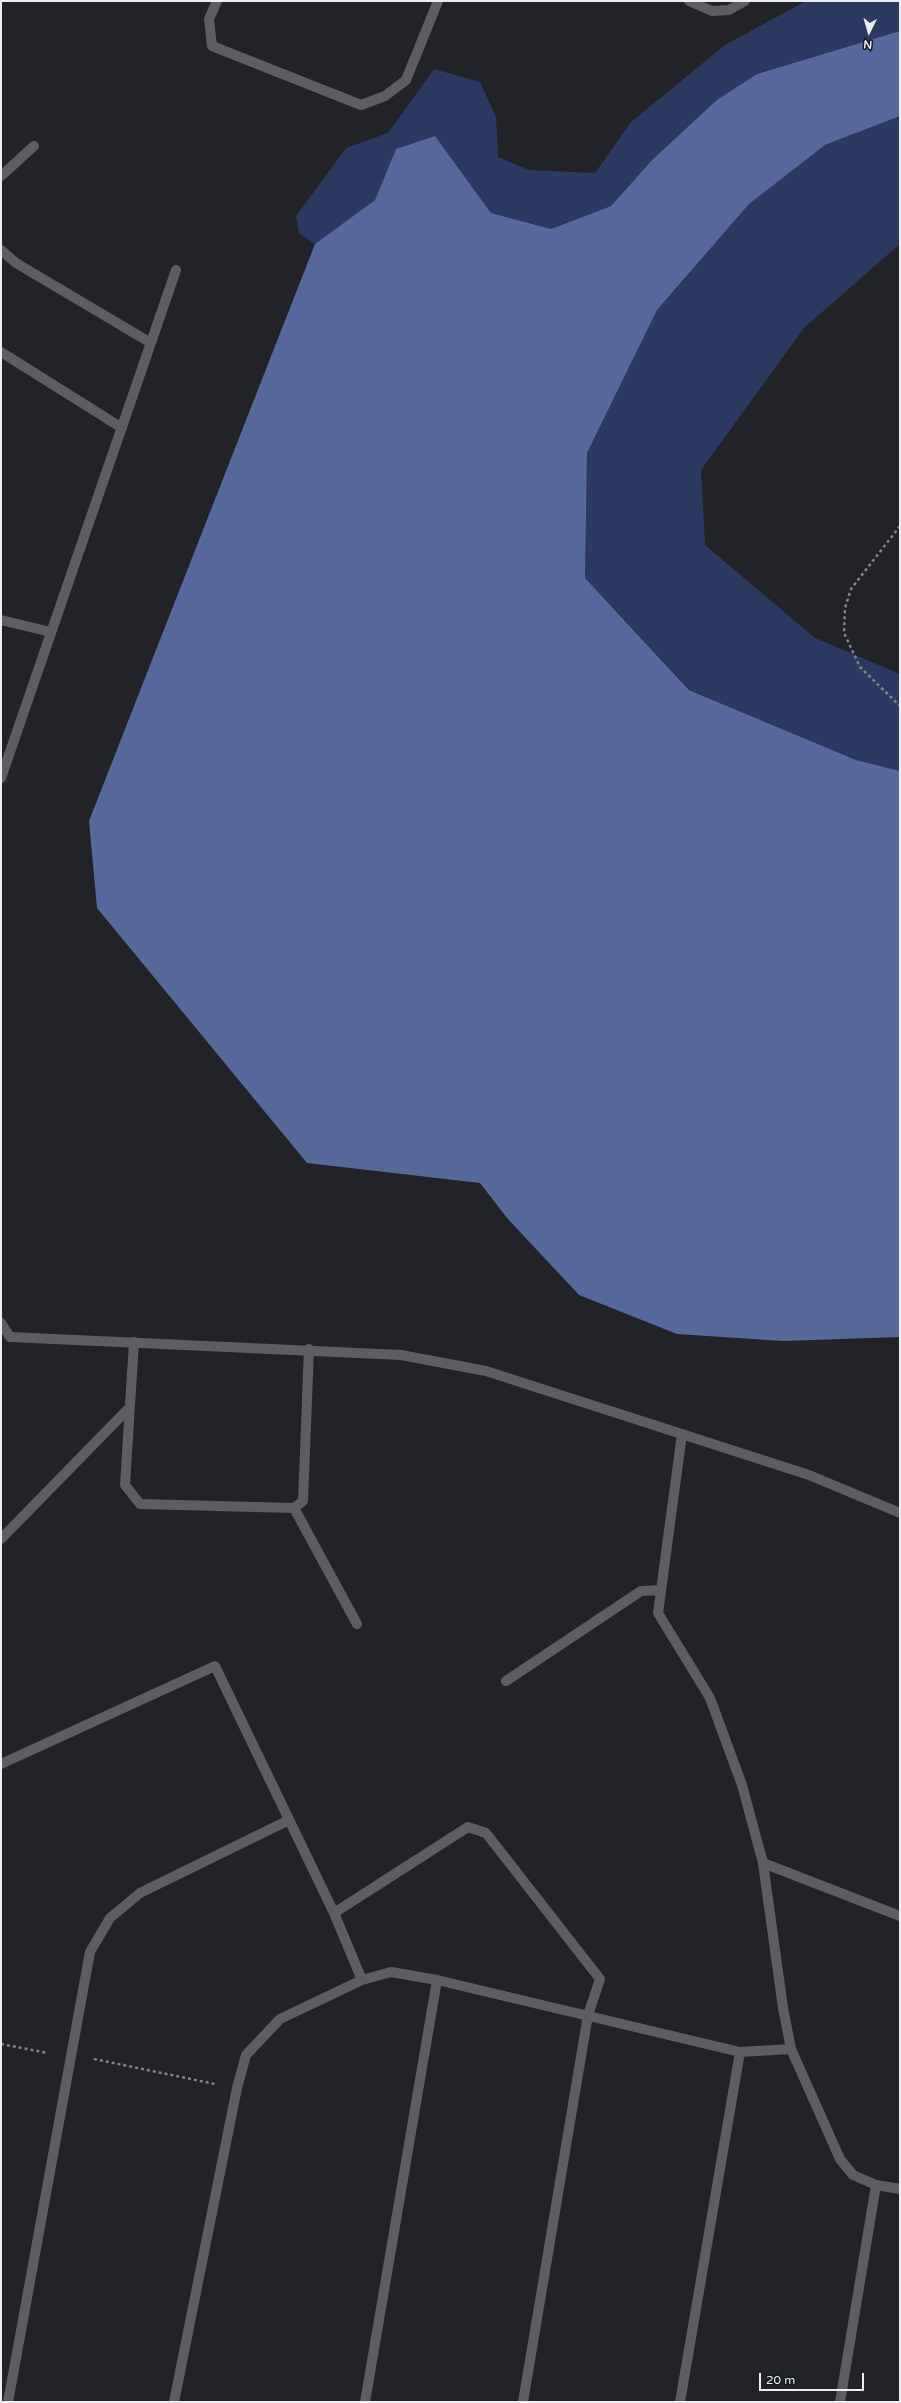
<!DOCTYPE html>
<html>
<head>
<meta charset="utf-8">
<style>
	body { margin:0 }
	#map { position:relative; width:901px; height:2403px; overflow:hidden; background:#212329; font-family:"Varela Round",sans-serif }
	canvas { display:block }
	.frame { position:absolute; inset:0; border:2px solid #eceef2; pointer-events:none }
	.north { position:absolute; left:849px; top:12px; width:40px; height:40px; -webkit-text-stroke:3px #171a1f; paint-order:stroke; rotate:185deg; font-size:11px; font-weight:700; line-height:16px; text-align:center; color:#eceef2 }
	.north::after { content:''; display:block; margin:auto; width:14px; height:18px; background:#eceef2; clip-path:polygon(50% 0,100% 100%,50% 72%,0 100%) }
	.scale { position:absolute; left:759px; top:2373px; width:105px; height:18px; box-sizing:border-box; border:2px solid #eceef2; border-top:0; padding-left:5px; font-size:12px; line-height:14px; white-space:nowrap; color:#eceef2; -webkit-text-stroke:3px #171a1f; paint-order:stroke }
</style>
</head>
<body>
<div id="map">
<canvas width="901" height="2403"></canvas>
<div class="frame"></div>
<div class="north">N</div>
<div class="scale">20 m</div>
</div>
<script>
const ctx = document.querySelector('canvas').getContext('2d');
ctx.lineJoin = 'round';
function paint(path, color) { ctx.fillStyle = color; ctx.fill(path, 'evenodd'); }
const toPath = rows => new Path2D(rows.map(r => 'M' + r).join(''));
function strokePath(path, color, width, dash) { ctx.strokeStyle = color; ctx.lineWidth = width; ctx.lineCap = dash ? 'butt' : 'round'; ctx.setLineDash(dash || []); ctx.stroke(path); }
const green = toPath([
	[806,1,900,1,900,32,757,74,652,160,611,206,551,229,491,213,435,136,396,149,375,200,315,244,299,233,296,216,346,148,388,133,434,69,480,82,496,117,498,157,529,170,595,173,631,122,725,45],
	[900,116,900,244,804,328,701,470,705,545,815,638,900,674,900,771,856,760,690,690,585,578,587,453,657,310,749,204,825,145]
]);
const water = toPath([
	[897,32,900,32,900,116,825,145,749,204,657,310,587,453,585,578,689,690,856,760,900,771,900,1337,783,1341,677,1334,579,1295,507,1218,480,1183,307,1163,97,908,89,821,315,244,375,200,396,149,435,136,491,213,551,229,611,206,652,160,717,100,757,74]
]);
const path = toPath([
	[900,526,851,589,845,608,844,633,860,667,900,706],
	[1,2044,48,2053],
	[94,2059,215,2084]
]);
const minor = toPath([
	[217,1,209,19,212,46,361,105,385,96,406,80,438,1],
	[689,1,712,11,729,10,745,1],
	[1,176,34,146],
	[1,250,16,263,151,343],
	[1,352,122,428],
	[1,620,51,632],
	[1,778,176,270],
	[1,1323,10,1337],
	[134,1342,125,1485,140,1504,294,1508,303,1501,309,1349],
	[682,1434,658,1613,710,1698,742,1785,763,1863,783,2008,791,2049,840,2159,853,2175,876,2185,900,2189],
	[294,1508,357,1624],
	[1,1539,130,1407],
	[506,1681,641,1591,660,1590],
	[1,1764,215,1666,334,1913,362,1980,391,1972,437,1980,740,2052,791,2049],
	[763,1863,900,1916],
	[334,1913,468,1827,486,1833,600,1979,588,2015,523,2402],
	[8,2402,90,1952,110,1918,140,1893,289,1820],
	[174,2402,237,2088,246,2055,280,2019,362,1980],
	[365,2402,437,1980],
	[680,2402,740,2052],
	[840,2402,876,2185]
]);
const tertiary = toPath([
	[10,1337,401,1355,486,1371,809,1475,900,1513]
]);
paint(green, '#2c3a62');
paint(water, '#57699a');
strokePath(path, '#828489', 2.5, [3, 3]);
strokePath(minor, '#5d5e62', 10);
strokePath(tertiary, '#5d5e62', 10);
</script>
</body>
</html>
